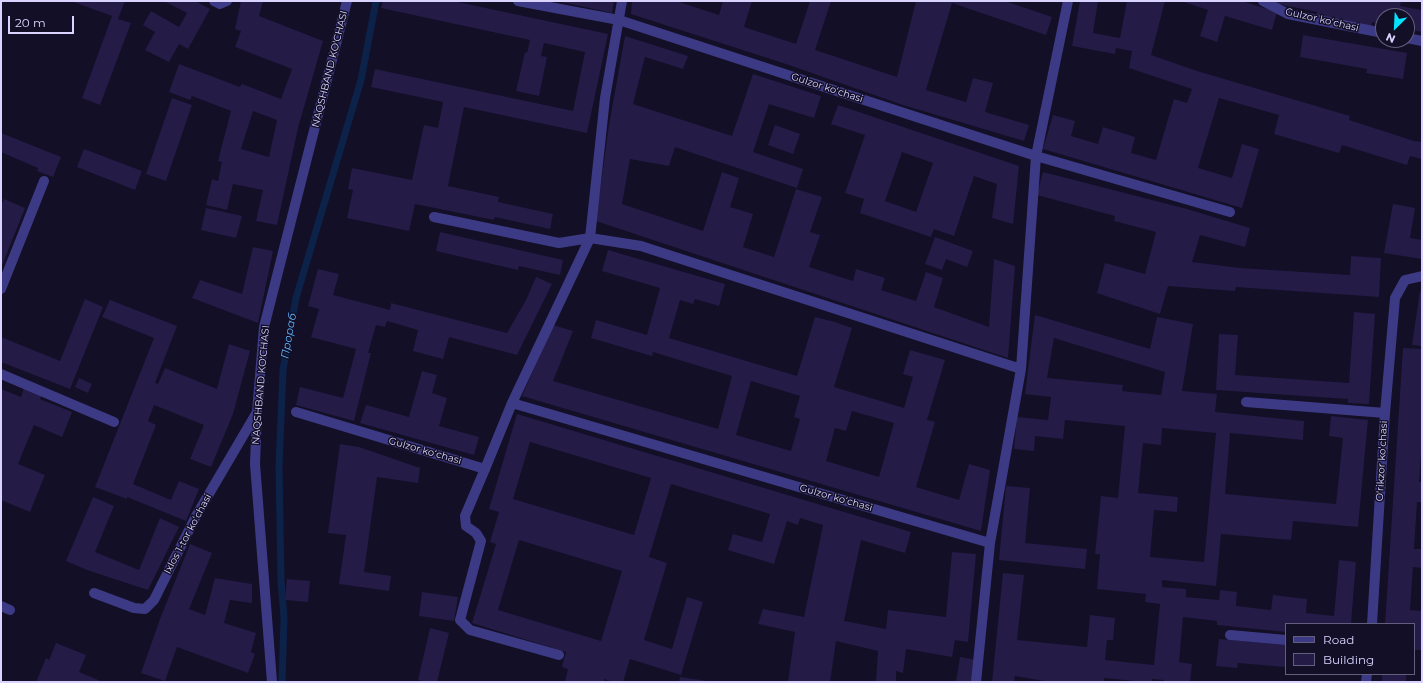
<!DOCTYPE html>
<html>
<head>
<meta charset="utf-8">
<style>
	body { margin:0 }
	#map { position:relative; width:1423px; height:683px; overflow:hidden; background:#130f26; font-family:Montserrat,sans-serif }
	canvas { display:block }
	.frame { position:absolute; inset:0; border:2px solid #d9d4ff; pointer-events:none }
	.legend { position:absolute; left:1285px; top:623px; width:130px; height:52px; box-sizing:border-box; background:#130f26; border:1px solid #625e7d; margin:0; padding:5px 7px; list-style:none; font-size:12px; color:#d9d4ff }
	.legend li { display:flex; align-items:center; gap:8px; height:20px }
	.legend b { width:20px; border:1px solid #625e7d }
	.north { position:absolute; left:1375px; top:8px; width:40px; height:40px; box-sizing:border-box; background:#130f26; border:1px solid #625e7d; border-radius:50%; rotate:204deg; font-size:11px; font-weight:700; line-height:16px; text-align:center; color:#d9d4ff }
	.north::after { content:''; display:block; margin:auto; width:14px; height:18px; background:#00e5ff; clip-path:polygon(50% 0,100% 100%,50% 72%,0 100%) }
	.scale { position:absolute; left:8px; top:16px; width:66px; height:18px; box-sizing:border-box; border:2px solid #d9d4ff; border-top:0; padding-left:5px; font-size:12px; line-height:14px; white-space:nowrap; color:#d9d4ff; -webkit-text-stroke:3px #130f26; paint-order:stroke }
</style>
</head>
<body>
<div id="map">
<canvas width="1423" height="683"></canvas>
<div class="frame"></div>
<ul class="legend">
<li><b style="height:5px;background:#3d3a85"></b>Road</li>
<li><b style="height:11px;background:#241b47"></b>Building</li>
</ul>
<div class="north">N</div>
<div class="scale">20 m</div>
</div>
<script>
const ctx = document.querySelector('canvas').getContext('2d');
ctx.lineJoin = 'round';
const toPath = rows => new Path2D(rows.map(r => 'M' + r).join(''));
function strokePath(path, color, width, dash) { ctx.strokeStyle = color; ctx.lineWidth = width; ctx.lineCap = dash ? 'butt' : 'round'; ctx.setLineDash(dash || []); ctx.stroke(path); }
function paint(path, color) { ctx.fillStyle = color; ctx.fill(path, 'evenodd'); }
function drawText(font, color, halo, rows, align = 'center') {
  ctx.font = font + ' Montserrat,sans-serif'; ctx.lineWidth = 3; ctx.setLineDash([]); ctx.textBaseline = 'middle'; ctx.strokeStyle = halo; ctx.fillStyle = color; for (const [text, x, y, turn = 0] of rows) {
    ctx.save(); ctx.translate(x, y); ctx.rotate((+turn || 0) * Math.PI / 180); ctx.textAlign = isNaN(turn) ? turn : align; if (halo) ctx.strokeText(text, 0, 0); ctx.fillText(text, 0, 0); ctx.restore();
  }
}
const stream = toPath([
	[282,682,284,618,281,580,279,466,283,370,296,298,361,80,376,1]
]);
const building = toPath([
	[71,1,125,1,118,19,131,23,100,105,82,98,112,16],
	[164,1,195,1,210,9,188,49,179,44,169,62,145,50,155,32,143,25,151,11,179,27,187,13],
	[241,1,263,1,259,16,323,41,298,128,277,225,256,221,263,190,233,184,227,210,206,205,212,179,218,181,222,162,218,161,231,111,192,96,190,100,169,92,179,64,240,87,242,84,281,99,292,69,235,47,241,31,235,29],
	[253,111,277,120,269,157,241,149],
	[383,1,453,1,608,34,587,133,464,107,448,186,499,197,498,202,553,214,550,229,495,217,494,220,415,204,409,231,347,218,353,190,348,189,352,168,412,180,424,125,438,128,443,102,371,87,375,69,573,111,585,52,544,43,541,56,547,57,539,96,516,91,525,52,527,53,530,40,381,8],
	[557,1,614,1,612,13],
	[632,1,676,1,719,15,723,1,752,1,744,27,796,44,810,1,831,1,815,50,897,77,916,1,1005,1,1052,17,1046,35,952,3,926,90,966,102,973,78,993,83,985,112,1029,125,1024,141,903,105,789,65,631,14],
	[1080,1,1098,1,1093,33,1120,38,1127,1,1165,1,1151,55,1197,71,1350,116,1349,120,1414,141,1422,142,1422,159,1410,156,1407,165,1342,145,1339,153,1274,134,1279,115,1219,98,1198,168,1232,178,1242,144,1259,149,1242,208,1043,149,1053,115,1075,121,1071,136,1098,144,1103,127,1135,137,1131,153,1156,160,1174,99,1187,103,1192,89,1129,68,1132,51,1116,48,1115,54,1072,46],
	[1181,1,1245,1,1245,2,1277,12,1272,30,1225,16,1217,42,1200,36,1208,10],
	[1273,1,1401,1,1400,6,1422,10,1422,32,1407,29,1407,16,1383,16,1383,25,1372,22,1371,27,1316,16,1317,12,1273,3],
	[1303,35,1407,53,1403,79,1366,73,1367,69,1300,57],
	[625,36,688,56,683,69,645,57,633,104,732,136,753,74,821,96,814,118,769,104,753,152,803,169,797,188,675,147,669,166,630,159,622,204,703,231,722,172,739,178,730,207,753,214,743,247,774,257,796,189,822,197,810,232,820,235,809,267,853,281,856,269,866,272,885,278,881,290,916,301,926,272,943,278,934,307,989,327,994,259,1015,266,1008,358,596,221,609,125],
	[172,98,192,105,166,181,146,174],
	[838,105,1019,166,1013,224,992,218,997,184,974,176,954,236,934,229,931,237,860,213,864,199,845,193,865,135,831,124],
	[902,152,933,163,916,212,885,201],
	[775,125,800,134,793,154,768,145],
	[1,133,61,157,53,177,37,171,38,168,1,152],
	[84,149,142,171,135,190,77,167],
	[1043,172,1187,209,1250,228,1245,247,1200,235,1192,262,1240,268,1350,275,1351,256,1381,258,1379,297,1236,287,1235,291,1168,286,1160,314,1097,293,1105,263,1145,274,1156,232,1114,221,1115,216,1037,195],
	[4,199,25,208,1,268,1,206],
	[1393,204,1415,208,1410,238,1422,240,1422,259,1384,253],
	[206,208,242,216,236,238,201,230],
	[440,232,563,260,560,275,519,266,518,270,436,251],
	[935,237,973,251,967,267,946,259,942,270,925,264],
	[253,247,273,251,258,323,192,298,200,280,242,294],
	[608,250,725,284,719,306,695,299,693,304,680,300,669,338,797,376,815,317,835,322,852,328,834,387,904,408,913,377,903,374,910,350,945,360,927,420,935,422,916,487,959,500,969,464,990,470,981,531,522,396,553,325,573,331,553,381,718,429,732,376,653,352,652,356,591,338,596,320,647,335,660,288,602,271],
	[751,381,800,396,794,417,800,419,791,451,736,435],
	[852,411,894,423,879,477,826,461,835,428,846,431],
	[318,269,339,274,333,295,390,310,391,303,507,333,526,300,536,277,552,284,517,355,449,337,443,359,413,351,418,330,387,321,385,327,376,325,368,353,371,353,354,421,296,405,300,387,343,398,356,349,311,337,319,309,308,306],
	[1420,291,1422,291,1422,346,1412,345],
	[85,299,103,307,70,389,1,362,1,337,60,361],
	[110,300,177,326,155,383,158,384,165,368,217,389,229,344,250,351,233,414,211,467,190,459,204,425,154,405,148,421,156,425,133,484,171,500,179,481,199,489,186,521,127,497,127,499,95,487,154,338,102,317],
	[1354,312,1375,314,1369,404,1348,403,1348,399,1216,390,1219,334,1238,335,1235,375,1349,383],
	[1035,315,1150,349,1157,317,1193,324,1182,391,1217,394,1215,412,1304,421,1303,440,1230,433,1225,494,1336,504,1343,438,1329,436,1331,416,1368,420,1358,527,1293,521,1291,540,1221,534,1216,586,1162,580,1162,587,1186,589,1186,597,1219,600,1220,590,1237,592,1236,606,1271,610,1273,595,1307,599,1306,613,1334,616,1339,560,1356,562,1351,624,1286,624,1286,632,1217,625,1217,621,1183,617,1179,662,1192,664,1190,682,1164,682,1164,680,1152,679,1152,682,1144,682,1104,678,1104,682,1050,682,1015,676,1014,682,992,682,1003,573,1024,575,1017,640,1087,647,1090,615,1115,618,1113,640,1107,640,1105,660,1154,665,1160,604,1145,602,1146,594,1097,589,1100,554,1095,554,1101,496,1118,498,1125,426,1065,420,1063,439,1035,436,1034,451,1014,449,1017,417,1048,420,1051,397,1025,394],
	[1054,338,1165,372,1161,395,1122,391,1123,385,1047,378],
	[1162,428,1216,433,1204,562,1150,557,1154,510,1177,512,1178,497,1138,493,1143,443,1161,445],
	[1403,348,1422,349,1422,452,1421,452,1419,482,1422,482,1422,502,1417,502,1414,549,1422,549,1422,568,1413,567,1410,610,1422,611,1422,650,1414,650,1414,624,1385,624],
	[422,371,437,375,432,393,447,398,439,426,479,437,474,455,360,423,366,405,409,417],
	[79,378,92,384,88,393,75,387],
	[24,388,42,395,40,399,72,412,62,437,34,425,18,464,45,475,30,512,1,500,1,389,21,397],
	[517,414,911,532,905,553,861,540,844,621,886,629,888,610,946,617,952,552,976,554,968,642,955,640,952,657,906,649,903,673,896,671,896,682,876,682,878,651,836,641,830,682,788,682,795,632,758,624,763,609,804,617,823,525,800,518,798,525,787,521,774,564,728,550,733,534,762,542,770,514,671,484,649,557,667,563,644,640,672,649,687,597,703,602,681,675,630,659,623,682,613,682,604,679,604,682,565,681,568,669,562,667,566,652,472,623,496,544,490,542,499,512,489,509],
	[530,442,651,478,634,535,513,499],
	[519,540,622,571,601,641,498,610],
	[340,444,359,447,420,468,418,483,377,477,364,572,391,576,389,591,339,584,346,535,328,533],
	[1006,486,1030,488,1025,543,1087,549,1085,569,999,560],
	[93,497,114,506,95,552,139,570,160,518,179,527,148,590,87,570,66,561],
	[190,544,212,553,189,609,205,615,215,578,252,584,252,603,230,600,224,623,256,633,251,652,255,654,248,673,177,647,165,681,141,673,160,619],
	[287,579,310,581,308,602,285,600],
	[422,592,458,597,454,621,419,616],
	[430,628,449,633,437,682,427,682,418,680],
	[1219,639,1286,645,1285,667,1238,663,1237,668,1216,666],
	[56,643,86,655,79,672,103,682,36,682,46,658,49,660],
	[960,657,977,660,973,682,956,682],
	[1382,674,1406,674,1406,682,1382,682],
	[680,677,707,681,707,682,679,682]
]);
const service = toPath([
	[1246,402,1385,413],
	[485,469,465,516,466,526,476,533,481,541,460,620,470,630,559,655],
	[1,606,10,610],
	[1230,635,1286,640]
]);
const minor = toPath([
	[214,1,220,4,227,1],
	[518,1,619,20,1036,156,1230,212],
	[1263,1,1288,14,1383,33],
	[1407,38,1422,41],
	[434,217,559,243,590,238,641,246,1021,369],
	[1,289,44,181],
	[1,374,114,422],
	[512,403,990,543,1021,369,1036,156,1068,1],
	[296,412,485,469,512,403,590,238,605,98,622,1],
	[94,593,134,608,145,609,154,600,196,516,257,412],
	[1372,624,1385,413,1395,298,1405,280,1422,276],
	[976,682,990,543],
	[1366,682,1367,674]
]);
const tertiary = toPath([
	[272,682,255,464,257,412,264,327,347,1]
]);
const streetNames = [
	["Gulzor koʻchasi",1322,20,13],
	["NAQSHBAND KO'CHASI",330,69,-76],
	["Gulzor koʻchasi",827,88,18],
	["NAQSHBAND KO'CHASI",261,385,-85],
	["Gulzor koʻchasi",425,451,16],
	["O'rikzor koʻchasi",1382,461,-87],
	["Gulzor koʻchasi",836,498,16],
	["Ixlos 1-tor koʻchasi",188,534,-62]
];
const waterNames = [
	["Прораб",289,336,-80]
];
strokePath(stream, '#0c2248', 7);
paint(building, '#241b47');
strokePath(service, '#3d3a85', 10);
strokePath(minor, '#3d3a85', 10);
strokePath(tertiary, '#3d3a85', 10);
drawText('10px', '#d9d4ff', '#130f26', streetNames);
drawText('italic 11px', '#62b6ff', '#130f26', waterNames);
</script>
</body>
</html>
